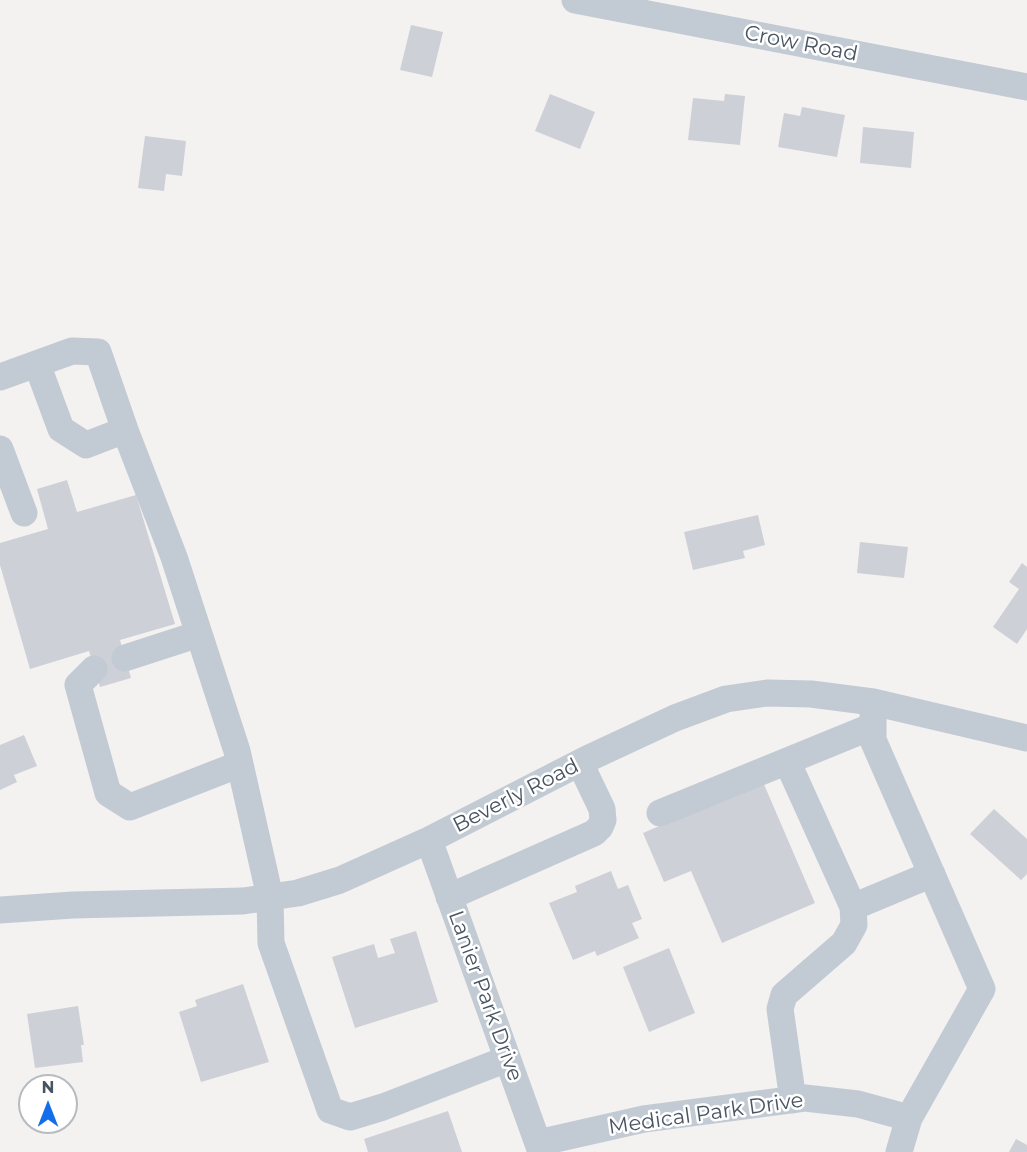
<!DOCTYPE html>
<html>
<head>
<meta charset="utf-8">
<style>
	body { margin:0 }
	#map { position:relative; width:1027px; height:1152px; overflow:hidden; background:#f4f1f1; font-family:Montserrat,sans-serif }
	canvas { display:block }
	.north { position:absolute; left:18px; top:1074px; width:60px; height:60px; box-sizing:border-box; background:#fff; border:2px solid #b6bbbf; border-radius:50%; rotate:0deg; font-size:16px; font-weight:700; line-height:24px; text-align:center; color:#485460 }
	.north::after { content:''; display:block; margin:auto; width:21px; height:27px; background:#136eec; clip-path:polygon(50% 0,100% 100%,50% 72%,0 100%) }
</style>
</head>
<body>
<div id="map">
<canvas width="1027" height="1152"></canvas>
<div class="north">N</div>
</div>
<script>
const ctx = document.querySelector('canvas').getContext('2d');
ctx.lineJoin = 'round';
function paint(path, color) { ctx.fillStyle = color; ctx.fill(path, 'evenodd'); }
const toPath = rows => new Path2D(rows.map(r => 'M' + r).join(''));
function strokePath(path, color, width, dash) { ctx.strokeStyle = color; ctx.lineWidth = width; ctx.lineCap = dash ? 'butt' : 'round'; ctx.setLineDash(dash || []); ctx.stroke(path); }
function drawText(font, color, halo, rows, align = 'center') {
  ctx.font = font + ' Montserrat,sans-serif'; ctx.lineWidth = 5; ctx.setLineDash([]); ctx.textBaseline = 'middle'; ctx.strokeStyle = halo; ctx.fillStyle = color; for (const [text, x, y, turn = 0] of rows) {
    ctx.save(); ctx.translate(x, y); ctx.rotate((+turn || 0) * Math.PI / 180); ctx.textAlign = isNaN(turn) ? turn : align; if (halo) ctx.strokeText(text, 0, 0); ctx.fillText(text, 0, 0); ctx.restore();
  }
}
const building = toPath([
	[411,25,443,32,432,77,400,70],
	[550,94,595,112,580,149,535,131],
	[725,94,745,96,740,145,688,140,693,98,724,101],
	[802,107,845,115,837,157,778,147,784,113,800,116],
	[863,127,914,132,911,168,860,163],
	[145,136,186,141,182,176,166,174,164,191,138,188],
	[67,480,77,512,136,495,175,624,120,640,131,678,100,687,89,651,30,669,0,565,0,543,48,529,37,489],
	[758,515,765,545,743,551,745,558,693,570,684,532],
	[860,542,908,547,904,578,857,573],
	[1022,563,1027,567,1027,629,1017,644,993,627,1019,589,1009,582],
	[24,735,37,766,14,775,17,782,0,790,0,745],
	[763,782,815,903,722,943,691,871,664,882,643,833],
	[994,809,1027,839,1027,874,1021,880,970,834],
	[611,871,618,889,628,885,642,919,632,923,639,938,597,956,595,951,573,960,549,903,577,892,575,886],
	[416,931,438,1002,355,1028,332,957,374,944,378,958,395,953,390,939],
	[669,948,695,1013,649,1032,623,967],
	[243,984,269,1062,201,1082,179,1012,197,1006,195,1000],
	[78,1006,84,1045,81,1045,83,1062,35,1068,27,1014],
	[448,1111,462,1152,368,1152,364,1139],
	[1016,1139,1027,1145,1027,1152,1009,1152]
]);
const minor = toPath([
	[575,0,1027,87],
	[37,364,61,429,86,445,125,430],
	[0,377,72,351,98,352,125,430,174,557,237,751,270,897,271,943,330,1110,350,1117,383,1107,507,1059],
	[0,449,24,513],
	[125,658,199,634],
	[94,669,78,685,108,793,130,807,240,764],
	[873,702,873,740,982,989,909,1118,899,1152],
	[787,761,853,907,932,874],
	[660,813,873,726],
	[429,840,541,1152],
	[449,897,594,833,600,827,603,820,602,809,580,763],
	[0,910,73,905,243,901,298,893,340,880,429,840,587,759,675,718,726,699,767,693,811,694,873,702,1027,738],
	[793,1100,780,1009,784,995,844,943,854,925,853,907],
	[538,1143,644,1119,805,1098,858,1104,909,1118]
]);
const streetNames = [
	["Crow Road",801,44,11],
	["Beverly Road",516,796,-27],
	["Lanier Park Drive",485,996,70],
	["Medical Park Drive",706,1114,-8]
];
paint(building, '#cdd0d6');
strokePath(minor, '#c2cbd3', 27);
drawText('21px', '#485460', '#fff', streetNames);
</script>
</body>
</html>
